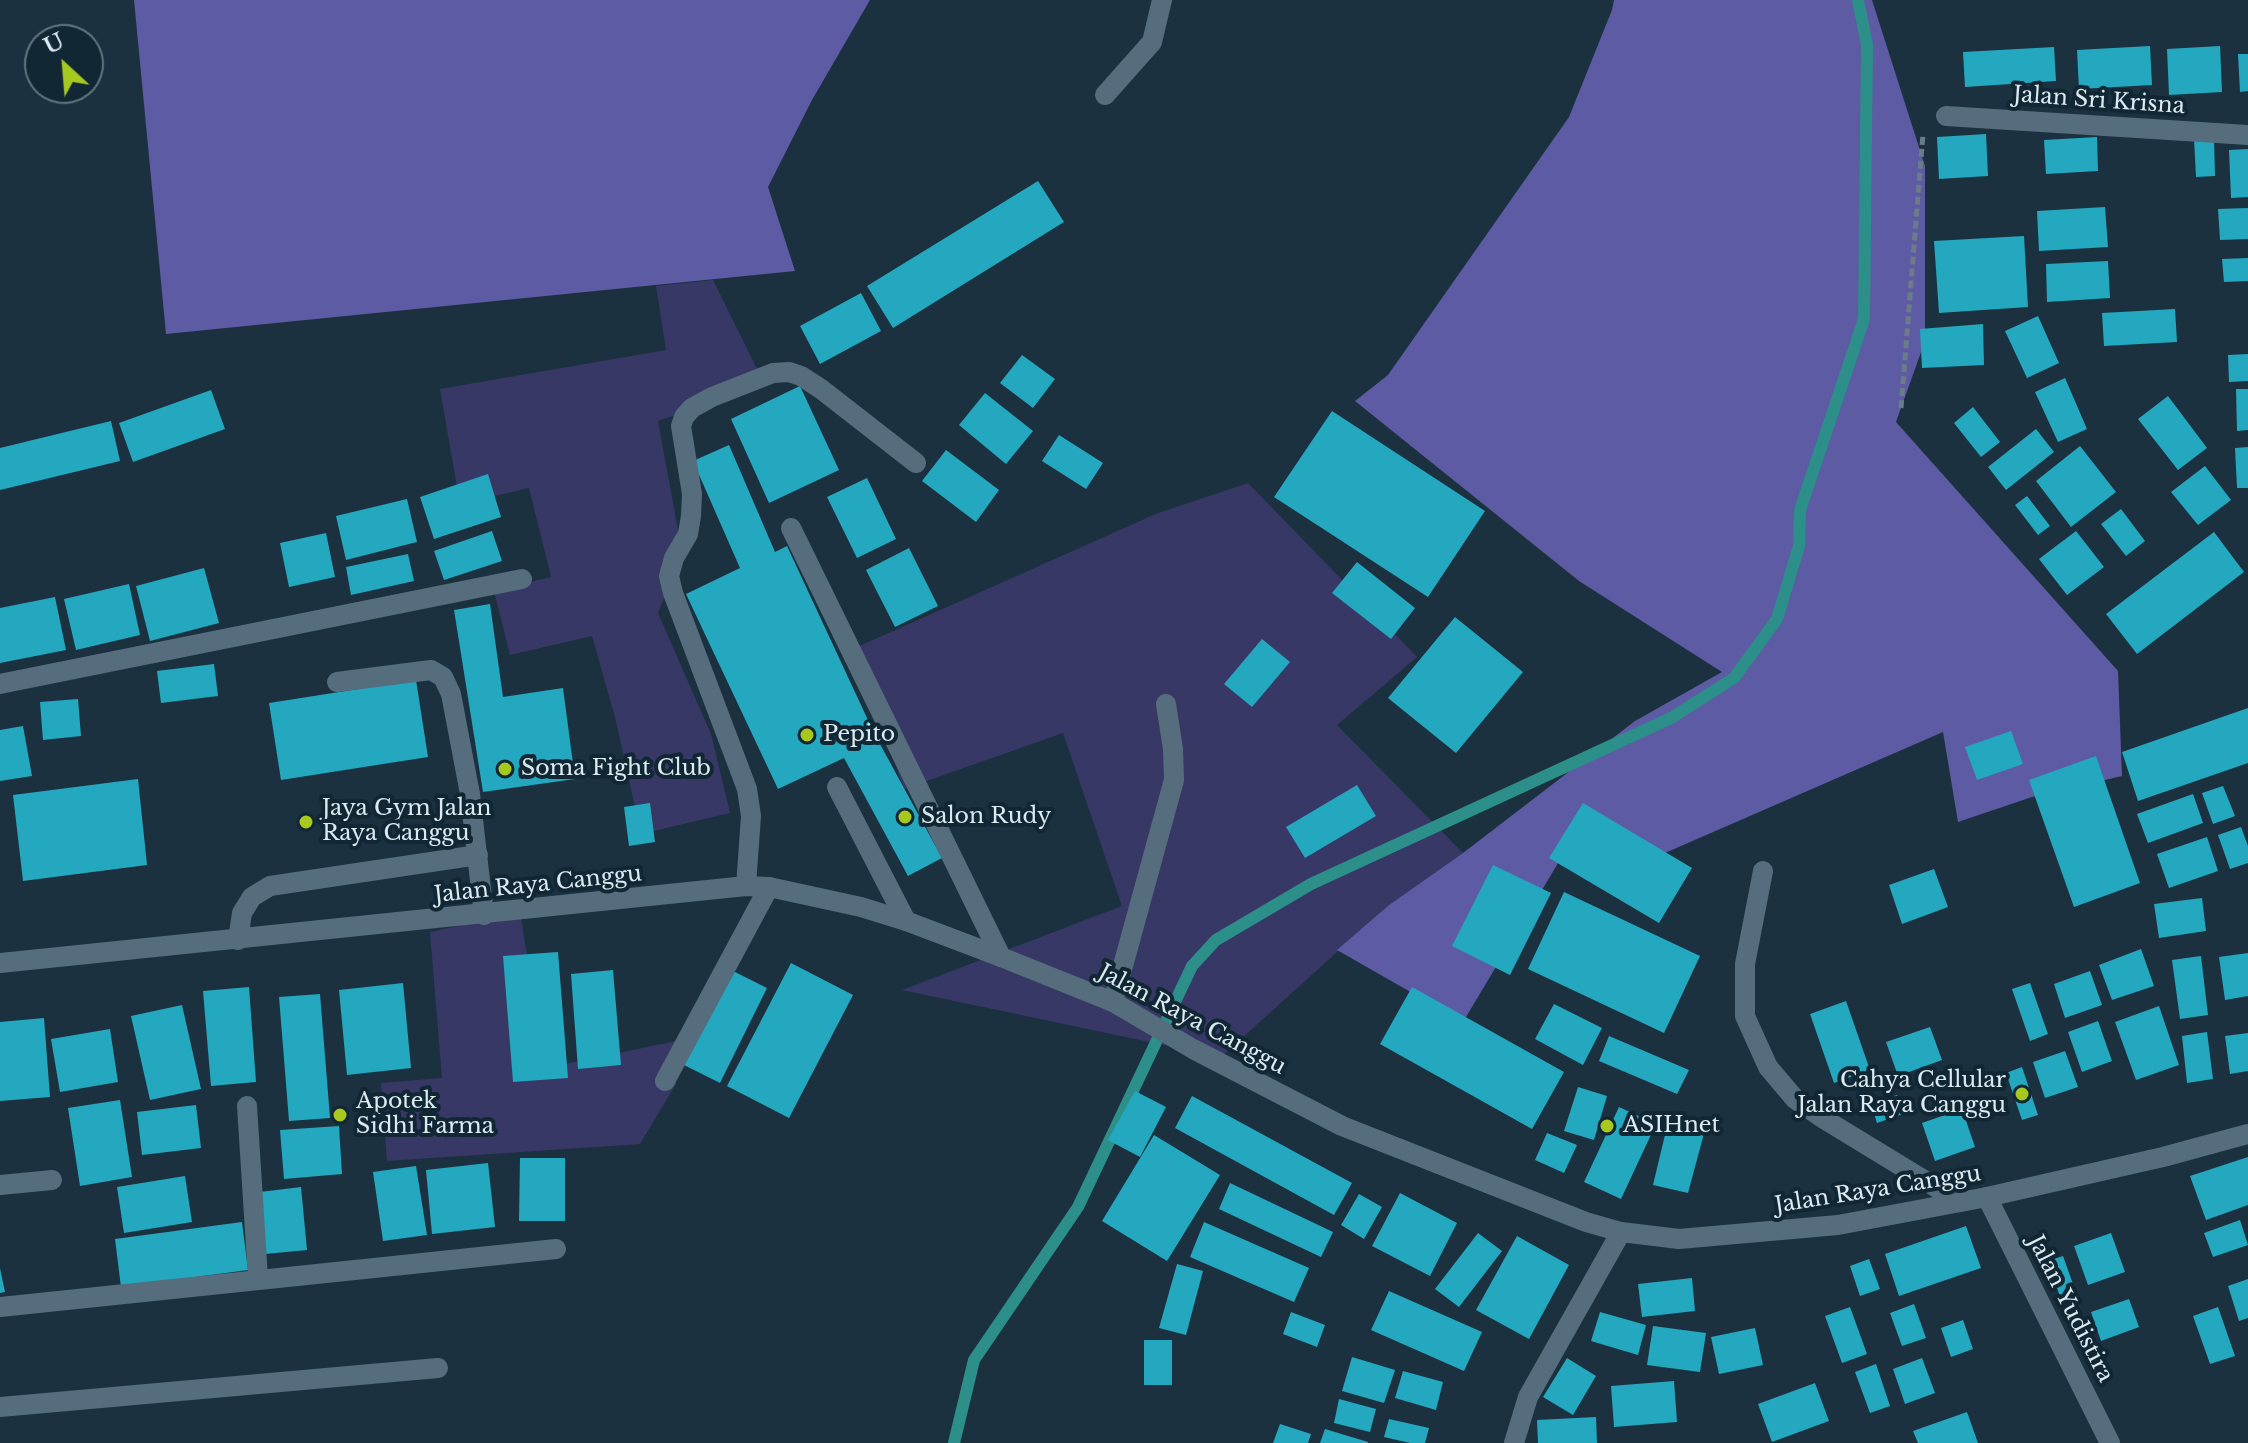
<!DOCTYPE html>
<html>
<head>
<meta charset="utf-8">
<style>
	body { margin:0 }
	#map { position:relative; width:2248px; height:1443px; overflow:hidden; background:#1b313f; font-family:"Libre Baskerville",serif }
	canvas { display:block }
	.north { position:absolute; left:24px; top:24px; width:80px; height:80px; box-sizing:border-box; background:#112734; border:2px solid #627580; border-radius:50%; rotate:334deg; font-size:22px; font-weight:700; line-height:32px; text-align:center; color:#dceaf2 }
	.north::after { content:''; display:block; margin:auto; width:28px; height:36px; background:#a7c81f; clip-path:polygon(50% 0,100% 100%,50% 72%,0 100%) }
</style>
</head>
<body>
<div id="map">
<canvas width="2248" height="1443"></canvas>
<div class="north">U</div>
</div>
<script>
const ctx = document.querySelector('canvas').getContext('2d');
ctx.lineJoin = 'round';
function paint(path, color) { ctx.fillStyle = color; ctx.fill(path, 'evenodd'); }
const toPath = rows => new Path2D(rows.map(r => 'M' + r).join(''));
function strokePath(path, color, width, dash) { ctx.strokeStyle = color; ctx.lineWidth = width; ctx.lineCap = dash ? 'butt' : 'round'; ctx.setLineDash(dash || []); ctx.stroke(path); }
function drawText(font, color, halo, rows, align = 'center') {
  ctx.font = font + ' "Libre Baskerville",serif'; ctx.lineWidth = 8; ctx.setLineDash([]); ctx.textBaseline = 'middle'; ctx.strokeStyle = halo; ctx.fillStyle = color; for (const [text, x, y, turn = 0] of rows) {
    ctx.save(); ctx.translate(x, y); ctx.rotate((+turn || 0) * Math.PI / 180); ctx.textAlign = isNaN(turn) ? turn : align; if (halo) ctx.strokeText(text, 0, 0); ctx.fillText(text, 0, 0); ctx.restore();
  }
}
const green = toPath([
	[713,280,765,385,658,421,682,552,658,613,711,734,730,813,641,834,615,717,592,636,510,655,494,591,551,577,529,488,460,504,440,389,666,350,656,286],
	[1248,483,1417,657,1337,725,1463,853,1389,905,1221,1057,902,990,1122,906,1063,733,904,789,855,648,1158,513],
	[520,913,546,1068,676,1041,676,1084,640,1144,387,1161,381,1083,442,1078,430,932]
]);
const forest = toPath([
	[134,0,870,0,812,100,768,187,795,271,166,334],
	[1614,0,1872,0,1925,166,1925,341,1896,422,2118,671,2122,776,2032,797,1958,822,1943,732,1658,856,1585,818,1463,1022,1337,950,1389,905,1463,853,1635,721,1722,672,1579,581,1355,401,1388,375,1569,117,1612,10]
]);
const stream = toPath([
	[954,1443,974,1360,1078,1207,1192,966,1216,940,1311,884,1671,718,1734,678,1777,619,1799,546,1800,510,1864,319,1867,45,1858,0]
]);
const building = toPath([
	[2150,46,2152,85,2079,89,2077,50],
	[2220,46,2222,92,2169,95,2167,49],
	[2054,47,2056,81,1965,87,1963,52],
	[2238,54,2248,54,2248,91,2240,92],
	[1986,134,1988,176,1939,179,1937,137],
	[2097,137,2098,171,2046,174,2044,140],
	[2214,137,2215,176,2196,177,2194,138],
	[2248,149,2248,197,2231,198,2229,150],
	[1038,181,1064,222,893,328,867,286],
	[2105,207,2108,247,2039,251,2037,211],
	[2248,208,2248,239,2220,240,2218,209],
	[2024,236,2028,307,1939,313,1934,241],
	[2248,258,2248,281,2224,282,2222,259],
	[2108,261,2110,298,2047,302,2046,264],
	[861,293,881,331,820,364,800,326],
	[2175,309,2177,342,2104,346,2102,313],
	[2038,316,2059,363,2027,378,2005,331],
	[1983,324,1984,365,1922,368,1920,329],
	[2248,354,2248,381,2229,382,2228,355],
	[1022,355,1055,379,1033,408,1000,383],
	[2065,378,2087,429,2058,442,2035,392],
	[800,386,839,470,769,503,731,419],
	[2236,389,2248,389,2248,430,2237,431],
	[211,390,225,429,133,462,119,423],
	[985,393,1033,431,1006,464,959,425],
	[2168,396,2207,448,2178,470,2138,419],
	[1973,407,2000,442,1981,457,1954,423],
	[1332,411,1485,511,1428,597,1274,497],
	[111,421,120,461,0,490,0,448],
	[2036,429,2054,452,2006,490,1988,467],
	[1059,435,1103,463,1086,489,1042,461],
	[729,445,775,552,787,546,874,733,942,858,908,876,844,758,778,789,686,594,740,568,693,461],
	[2080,446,2116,492,2071,527,2036,481],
	[2248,447,2248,488,2237,488,2235,448],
	[946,450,999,490,976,522,922,481],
	[2205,466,2231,500,2198,525,2171,492],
	[488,474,501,517,434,539,420,497],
	[867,478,896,539,857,558,827,497],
	[2027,496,2050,526,2038,535,2015,505],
	[407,499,417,542,346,560,336,516],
	[2121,509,2145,541,2126,556,2101,524],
	[492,531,502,561,444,580,434,551],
	[2076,531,2104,567,2067,595,2039,559],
	[2214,532,2244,572,2137,654,2106,614],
	[326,533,335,577,289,587,280,543],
	[909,548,938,606,895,627,866,570],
	[408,554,414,581,351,595,346,567],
	[1357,562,1415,608,1391,639,1332,593],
	[204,568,219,623,150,641,136,586],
	[129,584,140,635,76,650,64,599],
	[55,597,66,650,0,663,0,608],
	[490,604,503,697,563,688,575,779,483,792,454,610],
	[1455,617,1523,672,1456,753,1388,698],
	[1262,639,1290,662,1252,707,1224,684],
	[214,664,218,696,161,703,157,671],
	[416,680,428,757,281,780,269,703],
	[78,699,81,736,43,740,40,702],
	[2248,708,2248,763,2138,801,2122,752],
	[23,726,32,776,0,781,0,730],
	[2011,731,2023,764,1977,780,1965,747],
	[2096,756,2140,883,2074,907,2029,780],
	[138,779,147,865,23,881,13,795],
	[1357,785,1376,816,1305,858,1286,827],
	[2223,786,2235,816,2213,824,2202,793],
	[2193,794,2203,823,2148,843,2137,814],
	[650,803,655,842,629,846,624,807],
	[1583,803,1692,868,1659,923,1549,858],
	[2241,827,2248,846,2248,863,2230,869,2218,835],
	[2207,837,2218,871,2169,888,2157,854],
	[1493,865,1551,893,1510,975,1452,946],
	[1934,869,1948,907,1902,924,1889,885],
	[1564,892,1700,956,1664,1033,1528,969],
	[2202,898,2206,931,2159,938,2154,904],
	[2141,949,2154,986,2112,1000,2099,965],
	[558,952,568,1078,513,1082,503,956],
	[2248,953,2248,996,2225,1000,2219,957],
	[2201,956,2208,1015,2180,1019,2172,960],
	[791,963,853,995,789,1118,727,1086],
	[613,970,621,1065,578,1069,571,974],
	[731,970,767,988,720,1083,684,1065],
	[2090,971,2102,1005,2065,1018,2054,984],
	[403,983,411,1068,347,1075,339,990],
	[2030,983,2048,1034,2030,1041,2012,989],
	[249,987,256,1082,211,1086,203,991],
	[1412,987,1564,1072,1532,1129,1380,1044],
	[320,994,330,1118,289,1121,279,997],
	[1846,1001,1870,1070,1834,1083,1810,1014],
	[1554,1004,1602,1028,1583,1065,1535,1039],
	[182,1005,201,1089,150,1100,131,1016],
	[2159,1006,2179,1065,2136,1080,2115,1022],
	[44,1018,50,1097,0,1101,0,1022],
	[2098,1021,2112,1061,2082,1072,2068,1032],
	[1930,1027,1942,1060,1898,1076,1886,1042],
	[110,1029,118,1082,60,1092,51,1039],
	[2207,1032,2213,1079,2187,1083,2182,1036],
	[2248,1033,2248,1071,2230,1074,2225,1036],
	[1609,1036,1689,1070,1677,1094,1599,1061],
	[2065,1051,2078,1087,2045,1098,2033,1062],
	[2022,1067,2038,1115,2022,1120,2006,1073],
	[1578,1087,1607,1096,1594,1140,1564,1131],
	[1135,1091,1166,1107,1140,1157,1108,1140],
	[1897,1095,1903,1114,1877,1123,1871,1104],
	[1192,1096,1352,1183,1334,1215,1175,1128],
	[120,1100,132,1177,80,1186,68,1108],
	[196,1105,201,1148,142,1155,137,1112],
	[1619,1107,1656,1124,1621,1199,1584,1182],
	[1962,1109,1975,1147,1935,1161,1922,1123],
	[1669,1118,1706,1126,1688,1193,1653,1185],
	[339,1126,342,1174,284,1179,280,1130],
	[1547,1133,1577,1145,1564,1173,1535,1160],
	[1154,1135,1220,1175,1167,1261,1102,1221],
	[2248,1157,2248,1205,2206,1220,2190,1176],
	[520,1158,565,1158,565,1221,519,1221],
	[488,1163,495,1227,432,1234,426,1170],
	[416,1166,427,1235,383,1241,373,1172],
	[185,1176,192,1222,124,1233,117,1187],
	[1230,1183,1333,1232,1321,1257,1219,1209],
	[301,1187,307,1250,265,1254,260,1192],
	[1400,1193,1457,1223,1430,1276,1372,1246],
	[1359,1194,1382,1207,1364,1239,1341,1225],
	[2240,1220,2248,1245,2213,1257,2204,1233],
	[242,1222,248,1270,121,1287,115,1239],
	[1204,1222,1309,1268,1294,1302,1190,1257],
	[1966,1226,1981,1268,1899,1296,1885,1254],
	[1478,1233,1502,1251,1459,1307,1435,1289],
	[2111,1233,2125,1272,2088,1285,2074,1246],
	[1517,1236,1569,1265,1529,1339,1476,1310],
	[2063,1256,2078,1298,2062,1303,2048,1261],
	[1869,1259,1880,1289,1860,1296,1850,1266],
	[1177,1264,1203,1271,1186,1335,1159,1328],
	[0,1268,5,1292,0,1293],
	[1692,1278,1695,1311,1642,1317,1638,1284],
	[2248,1279,2248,1318,2239,1321,2228,1286],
	[1389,1291,1482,1332,1464,1371,1371,1330],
	[2129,1299,2139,1327,2101,1341,2091,1312],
	[1914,1304,1926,1338,1902,1346,1890,1313],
	[1850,1307,1867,1354,1842,1363,1825,1316],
	[2218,1307,2235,1356,2210,1364,2193,1316],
	[1291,1312,1325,1325,1317,1347,1283,1334],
	[1600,1312,1646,1325,1638,1355,1591,1341],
	[1963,1320,1973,1349,1951,1357,1941,1328],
	[1653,1326,1706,1333,1700,1372,1647,1365],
	[1755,1328,1763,1365,1719,1374,1711,1337],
	[1144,1340,1172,1340,1172,1385,1144,1385],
	[1352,1357,1395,1370,1384,1403,1342,1391],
	[1567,1358,1596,1376,1573,1415,1543,1397],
	[1922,1358,1935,1393,1905,1404,1893,1369],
	[1876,1364,1890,1406,1870,1413,1855,1372],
	[1403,1371,1443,1382,1436,1410,1395,1398],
	[1674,1381,1677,1422,1614,1427,1611,1386],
	[1815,1383,1829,1421,1772,1442,1758,1404],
	[1339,1399,1376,1409,1370,1432,1334,1423],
	[1967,1412,1978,1443,1918,1443,1913,1431],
	[1596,1417,1597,1443,1538,1443,1537,1420],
	[1389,1419,1429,1428,1425,1443,1410,1443,1384,1437],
	[1280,1424,1311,1434,1308,1443,1273,1443],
	[1325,1429,1368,1442,1368,1443,1320,1443]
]);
const path = toPath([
	[1901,408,1923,134]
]);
const lane = toPath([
	[791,528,1001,957],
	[837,787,906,921],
	[238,940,242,913,252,897,270,886,478,855],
	[1113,1002,1174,780,1173,749,1166,704]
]);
const street = toPath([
	[1105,95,1152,42,1162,0],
	[1946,116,2248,135],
	[337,682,431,670,443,677,451,694,470,794,484,915],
	[0,684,522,579],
	[1763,871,1745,964,1745,1016,1768,1067,1795,1099,1824,1119,1960,1202],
	[746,886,751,816,747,789,673,593,669,576,674,558,688,534,691,516,692,494,681,426,684,417,692,408,712,397,773,373,789,372,801,376,821,389,916,463],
	[665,1081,769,887],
	[247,1106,258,1278],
	[0,1185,52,1180],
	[1987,1197,2110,1443],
	[0,1307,556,1249],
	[0,1407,438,1368],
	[1514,1443,1528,1397,1621,1232]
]);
const secondary = toPath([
	[0,963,746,886,769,887,861,907,906,921,1001,957,1113,1002,1193,1049,1342,1126,1586,1222,1621,1232,1679,1239,1838,1225,1987,1197,2163,1157,2248,1134]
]);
const markers = [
	[807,735,8,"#a7c81f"],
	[505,769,8,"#a7c81f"],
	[905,817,8,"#a7c81f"],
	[306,822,8,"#a7c81f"],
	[2022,1094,8,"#a7c81f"],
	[340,1115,8,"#a7c81f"],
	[1607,1126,8,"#a7c81f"]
];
const streetNames = [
	["Jalan Sri Krisna",2099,101,4],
	["Jalan Raya Canggu",538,885,-6],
	["Jalan Raya Canggu",1192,1020,28],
	["Jalan Raya Canggu",1878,1190,-9],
	["Jalan Yudistira",2070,1309,63]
];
const poiNames = [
	["Pepito",823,735],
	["Soma Fight Club",521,769],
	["Jaya Gym Jalan",322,809],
	["Raya Canggu",322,834],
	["Salon Rudy",921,817],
	["Cahya Cellular",2006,1081,"right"],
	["Jalan Raya Canggu",2006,1106,"right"],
	["Apotek",356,1102],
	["Sidhi Farma",356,1127],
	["ASIHnet",1623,1126]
];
paint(green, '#383867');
paint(forest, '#5d5ba3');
strokePath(stream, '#2d8f8a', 12);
paint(building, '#24a8c0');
strokePath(path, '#697c88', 5, [8, 4]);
strokePath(lane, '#556d7d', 20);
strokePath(street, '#556d7d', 20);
strokePath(secondary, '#556d7d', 20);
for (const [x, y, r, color] of markers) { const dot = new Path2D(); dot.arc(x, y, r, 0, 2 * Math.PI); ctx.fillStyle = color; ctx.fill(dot); strokePath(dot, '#112734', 3); }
drawText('22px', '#dceaf2', '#112734', streetNames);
drawText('22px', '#dceaf2', '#112734', poiNames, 'left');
</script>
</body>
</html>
